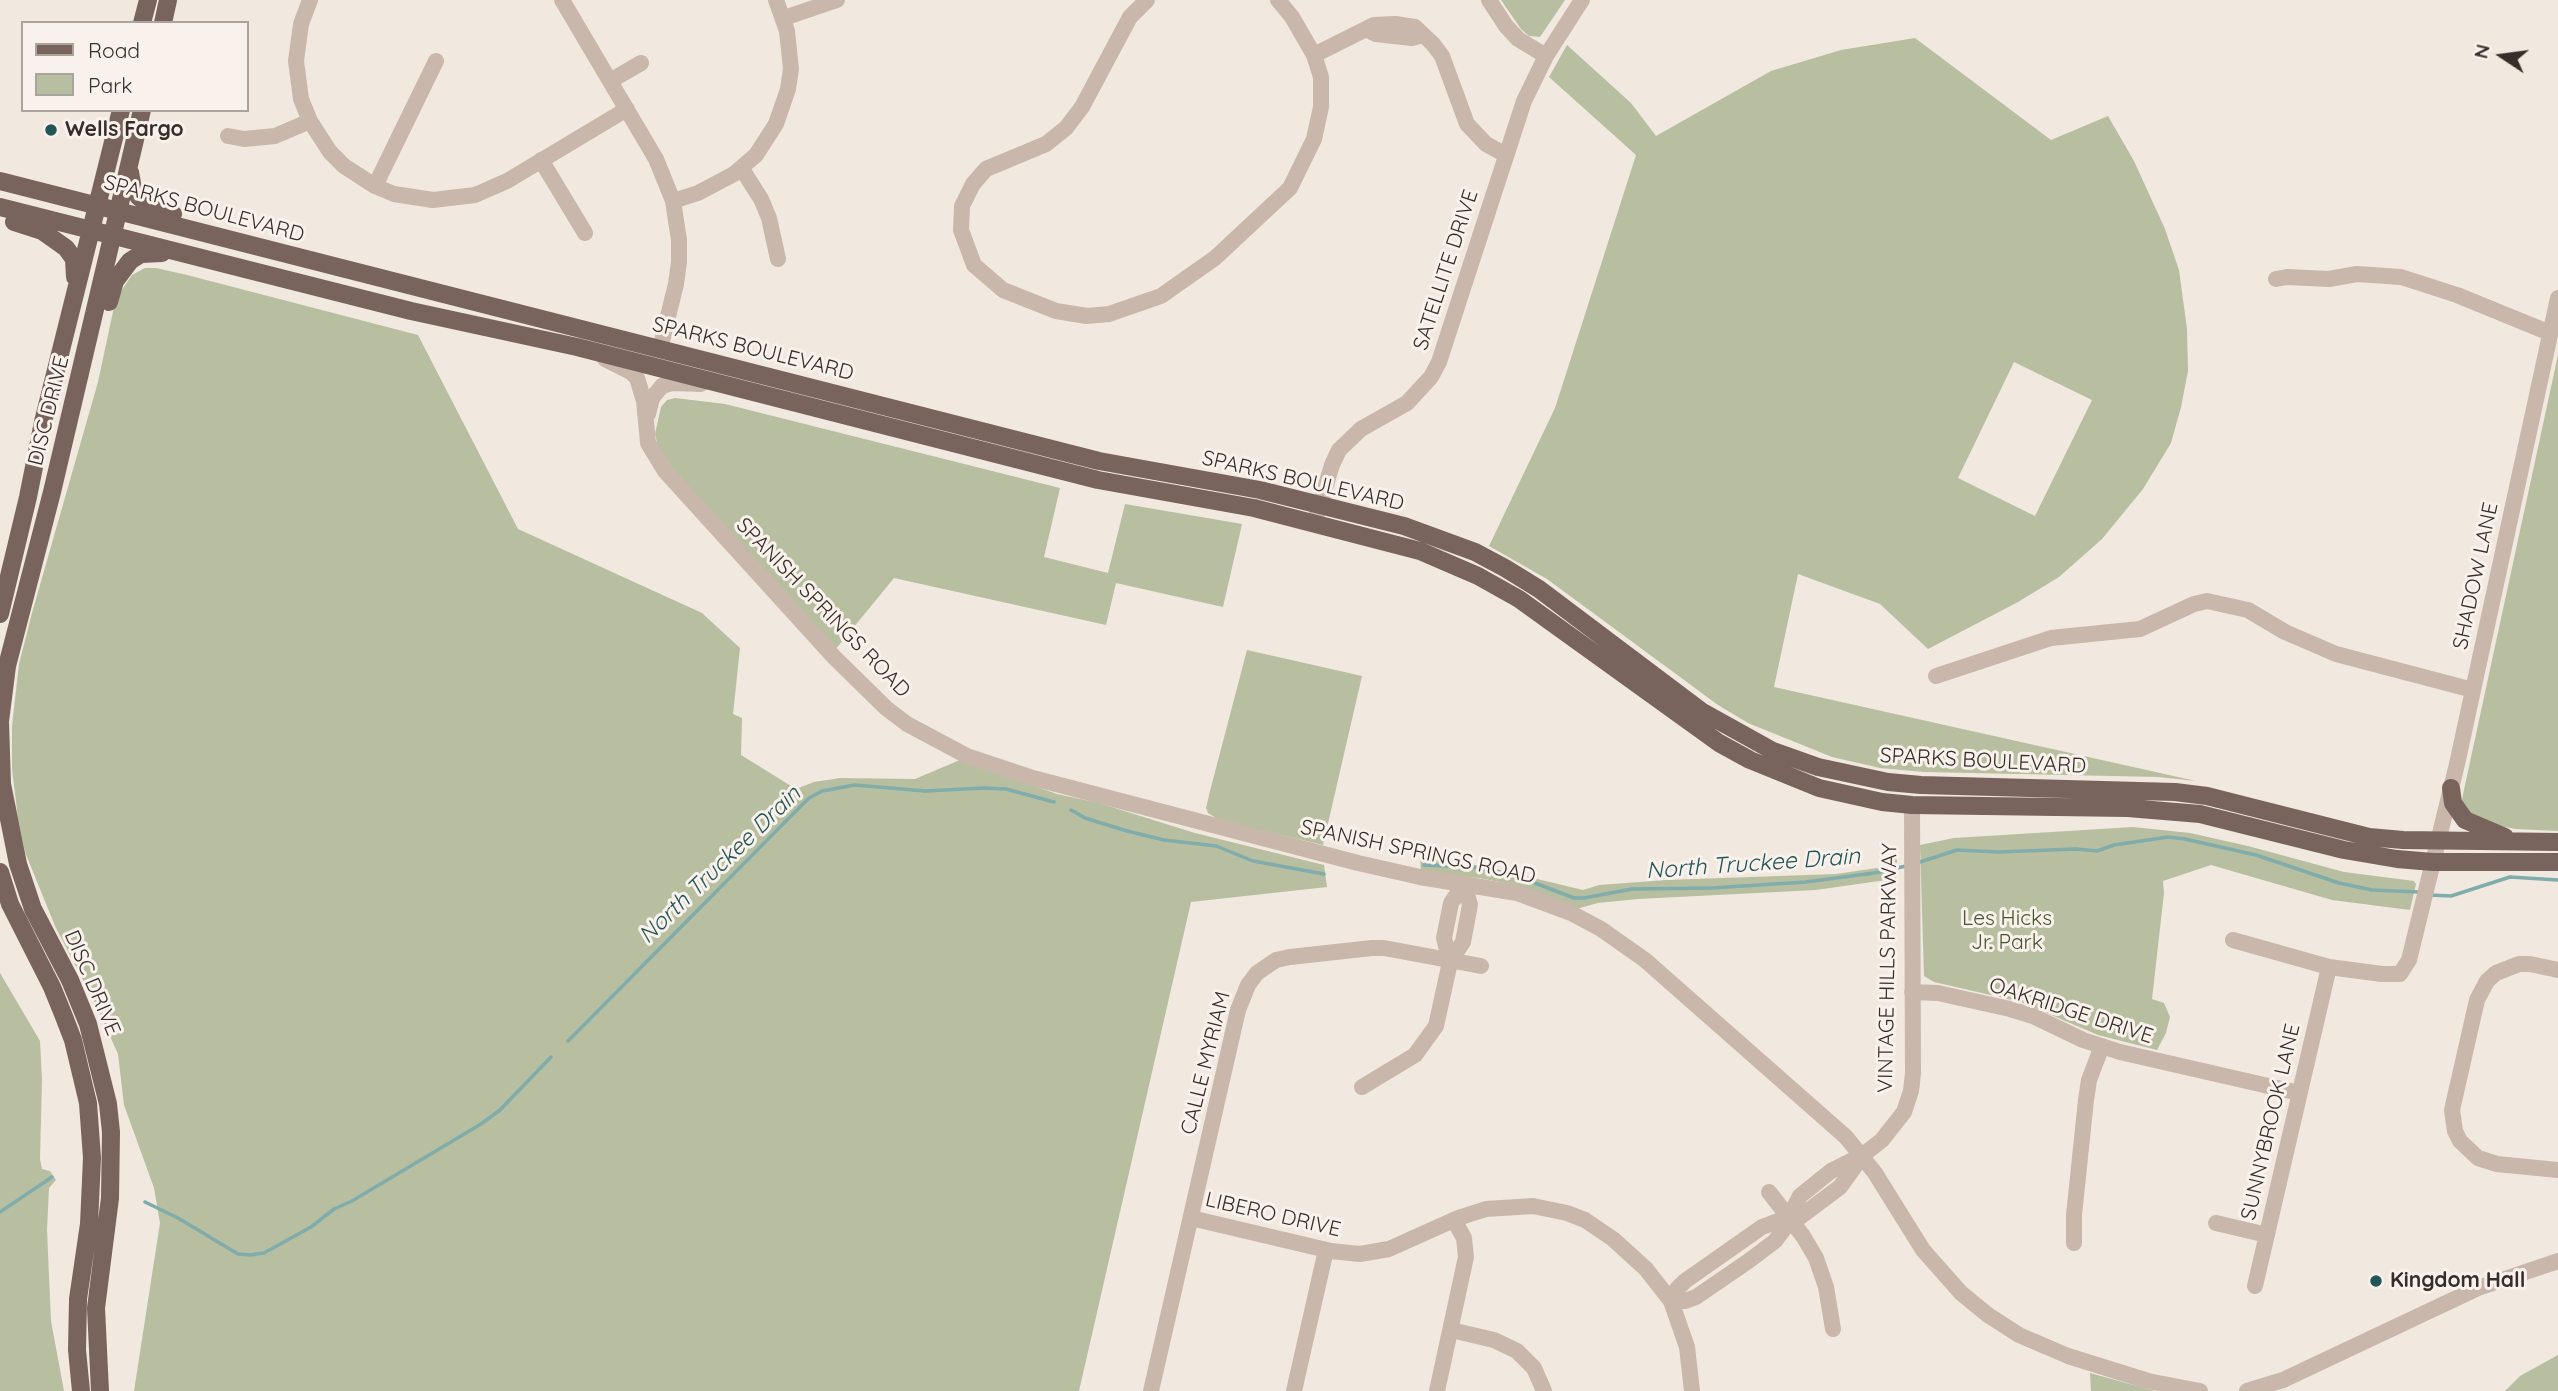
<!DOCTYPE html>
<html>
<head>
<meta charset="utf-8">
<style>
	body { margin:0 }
	#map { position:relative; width:2558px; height:1391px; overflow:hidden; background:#f1e8df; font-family:Quicksand,sans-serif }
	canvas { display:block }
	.legend { position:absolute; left:21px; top:21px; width:228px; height:91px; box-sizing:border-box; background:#f9f2ec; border:2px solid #aba49e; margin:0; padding:9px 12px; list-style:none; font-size:21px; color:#372e2a }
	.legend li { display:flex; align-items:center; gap:14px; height:35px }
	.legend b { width:35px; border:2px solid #aba49e }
	.north { position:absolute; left:2467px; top:21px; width:70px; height:70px; -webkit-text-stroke:5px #f9f2ec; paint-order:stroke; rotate:283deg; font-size:19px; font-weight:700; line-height:28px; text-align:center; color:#372e2a }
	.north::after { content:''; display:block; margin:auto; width:24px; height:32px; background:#372e2a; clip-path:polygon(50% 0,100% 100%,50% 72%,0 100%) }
</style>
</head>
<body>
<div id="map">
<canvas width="2558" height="1391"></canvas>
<ul class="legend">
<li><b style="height:9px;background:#78645d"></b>Road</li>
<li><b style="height:19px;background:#b7bfa0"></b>Park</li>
</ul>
<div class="north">N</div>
</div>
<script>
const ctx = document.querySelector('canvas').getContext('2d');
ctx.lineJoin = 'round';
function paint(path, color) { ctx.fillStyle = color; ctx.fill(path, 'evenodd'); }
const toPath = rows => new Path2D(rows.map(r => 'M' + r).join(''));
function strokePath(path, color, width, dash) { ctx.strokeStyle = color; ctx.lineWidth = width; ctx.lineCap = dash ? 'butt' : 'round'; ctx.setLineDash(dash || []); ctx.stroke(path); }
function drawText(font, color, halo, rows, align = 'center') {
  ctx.font = font + ' Quicksand,sans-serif'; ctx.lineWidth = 6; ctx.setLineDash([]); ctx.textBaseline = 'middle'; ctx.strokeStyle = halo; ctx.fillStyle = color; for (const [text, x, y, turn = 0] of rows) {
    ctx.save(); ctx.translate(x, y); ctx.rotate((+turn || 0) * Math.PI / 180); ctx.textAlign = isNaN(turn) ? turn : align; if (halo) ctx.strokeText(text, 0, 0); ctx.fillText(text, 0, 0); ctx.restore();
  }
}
const green = toPath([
	[1501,0,1565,0,1540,37,1529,36,1521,29],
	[1915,38,2051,140,2108,116,2134,161,2165,229,2179,270,2187,329,2188,371,2181,407,2171,443,2143,489,2102,539,2059,577,2018,602,1928,649,1880,604,1798,574,1774,687,2196,781,2158,777,1924,772,1880,768,1832,757,1748,723,1718,705,1547,579,1489,546,1555,408,1636,155,1549,77,1567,45,1631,103,1656,136,1771,71,1841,50],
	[2014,362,2092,400,2035,516,1958,478],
	[145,268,156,268,187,275,418,335,518,529,702,613,740,648,733,714,742,718,741,755,796,789,814,782,840,778,915,779,960,760,1057,794,1099,803,1195,833,1324,865,1327,887,1191,902,1079,1391,134,1391,160,1223,154,1188,124,1105,118,1054,96,1005,55,926,25,852,18,818,12,769,12,726,19,664,32,613,98,382,114,307,117,297,132,275],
	[2558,355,2558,831,2516,829,2500,826,2471,815,2462,804,2462,799],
	[675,398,725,404,1060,488,1044,557,1108,573,1125,504,1242,524,1223,607,1116,583,1106,625,894,578,835,650,679,479,658,447,655,434,661,407,667,400],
	[1247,650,1362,676,1323,845,1219,820,1208,813,1206,808,1210,791],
	[2133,827,2190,833,2248,846,2344,872,2414,881,2416,884,2410,910,2332,900,2211,865,2163,881,2164,893,2152,999,2164,1003,2170,1017,2166,1033,2157,1050,2098,1035,2021,1002,1934,982,1924,976,1920,845,1954,838],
	[1891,854,1897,860,1896,884,1886,880,1816,890,1638,899,1598,903,1576,909,1510,884,1479,878,1421,872,1420,857,1483,866,1583,890,1599,885,1666,880,1836,874,1884,867],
	[0,973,40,1041,42,1079,40,1159,42,1169,50,1171,56,1180,49,1188,47,1230,51,1321,64,1391,0,1391],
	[2558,1355,2558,1391,2505,1391,2520,1376],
	[2090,1373,2119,1381,2155,1391,2091,1391]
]);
const stream = toPath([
	[1071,810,1085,818,1127,831,1164,840,1216,846,1253,861,1324,874],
	[1917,863,1957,850,1999,852,2076,849,2097,851,2114,845,2168,837,2185,839,2256,855,2339,883,2372,890,2419,892],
	[1424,865,1472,867,1500,872,1527,880,1574,898,1584,898,1632,889,1712,888,1806,882,1874,873,1906,866],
	[2430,895,2451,896,2510,877,2558,880],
	[568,1041,794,813,809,798,822,791,855,785,925,791,984,788,1006,789,1054,802],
	[145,1202,178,1218,238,1254,250,1255,264,1253,311,1227,334,1209,352,1201,481,1124,500,1110,551,1057],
	[0,1212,52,1177]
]);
const minor = toPath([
	[310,0,301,24,296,61,301,99,310,121,330,152,344,166,375,186,394,194,433,200,475,195,507,181,627,109],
	[562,0,656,159,673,201,679,240,679,262,676,284,660,349],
	[1147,0,1130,17,1082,107,1066,128,1046,144,986,169,973,184,962,206,961,230,974,265,1003,290,1056,311,1087,316,1109,314,1161,296,1215,258,1290,188,1314,139,1321,107,1321,77,1314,55,1292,17,1278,0],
	[1489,0,1506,26,1518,39,1546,56],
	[784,18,837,0],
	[1368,30,1376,34,1412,38,1423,35],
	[1314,55,1374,25,1395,24,1415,27,1433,44,1442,56,1467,124,1486,144,1506,155],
	[610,81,641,63],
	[228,136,244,139,275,136,310,121],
	[541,160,585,233],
	[742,169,761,199,769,218,778,259],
	[375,186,436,61],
	[673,201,698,193,734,174,756,155,776,124,788,89,791,69,787,31,776,0],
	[2276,279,2287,277,2329,279,2357,274,2401,277,2457,295,2550,333],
	[605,359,631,372,637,378,644,401,648,443,665,471,834,657,886,708,907,724,967,756,1033,778,1358,863,1420,877,1517,893,1571,913,1601,929,1645,960,1846,1137,1875,1173,1923,1250,1961,1293,1988,1315,2019,1335,2068,1356,2148,1381,2200,1391],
	[648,414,652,398,662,386,672,383,701,384],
	[1316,517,1332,465,1339,450,1361,429,1407,403,1431,377,1439,362,1524,101,1546,56,1582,0],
	[1936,676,2051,638,2140,629,2194,604,2207,601,2248,610,2285,632,2336,654,2473,690],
	[2233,940,2329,967,2382,974,2400,974,2409,960,2457,764,2558,298],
	[2558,970,2530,964,2519,964,2496,973,2487,981,2477,1000,2452,1110,2455,1131,2460,1141,2478,1158,2497,1164,2558,1170],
	[1912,992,1938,993,2010,1009,2033,1016,2083,1040,2120,1052,2299,1093],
	[1362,1087,1415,1055,1436,1026,1450,962,1444,938,1451,903,1464,884,1470,905,1463,942,1450,962],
	[1863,1155,1840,1187,1800,1217,1789,1217,1784,1229,1775,1241,1750,1260,1696,1297,1685,1301,1671,1301,1677,1289,1685,1281,1762,1227,1789,1217,1800,1196,1831,1171,1863,1155,1882,1140,1904,1112,1911,1091,1913,1073,1912,805],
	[1769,1192,1803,1236,1816,1258,1826,1287,1833,1329],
	[1191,1218,1331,1251,1360,1254,1389,1249,1458,1218,1486,1209,1533,1206,1567,1213,1585,1220,1613,1239,1646,1269,1671,1301,1687,1347,1692,1391],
	[2216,1223,2267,1235],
	[2074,1243,2074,1215,2086,1100,2089,1080,2102,1046],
	[2255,1286,2329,967],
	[1451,1330,1494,1340,1517,1351,1534,1368,1544,1391],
	[1151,1391,1238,1010,1248,985,1257,973,1276,960,1290,957,1372,948,1384,948,1481,966],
	[1294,1391,1326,1250],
	[1437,1391,1466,1257,1464,1238,1454,1220],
	[2247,1391,2283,1380,2478,1288,2558,1261]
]);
const major = toPath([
	[142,23,148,0],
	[163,23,168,0],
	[130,172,133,189,139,197,151,207,173,214],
	[0,181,1099,461,1260,490,1404,526,1475,552,1505,568,1539,589,1701,711,1773,751,1818,767,1888,782,1921,785,2175,792,2207,796,2369,837,2403,840,2558,842],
	[0,207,411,311,577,347,1098,480,1254,508,1420,551,1478,576,1519,599,1719,743,1750,760,1819,788,1882,802,1912,805,2128,808,2200,814,2344,850,2397,859,2433,862,2558,862],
	[14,222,42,231,66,248,74,259,75,277],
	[109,302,115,281,130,261,141,254,162,253],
	[0,614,28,497,43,422,121,110],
	[0,721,7,666,52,492,142,110],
	[0,723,2,784,18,864,33,909,70,980,88,1024,108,1104,111,1132,110,1198,96,1308,100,1391],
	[2451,788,2453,803,2465,820,2505,837],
	[0,872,10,904,52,987,63,1014,73,1040,88,1103,92,1158,89,1224,78,1299,77,1350,81,1391]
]);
const markers = [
	[51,130,7,"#225656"],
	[2376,1281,7,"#225656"]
];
const poiNames = [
	["Wells Fargo",65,130],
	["Kingdom Hall",2390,1281]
];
const streetNames = [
	["SPARKS BOULEVARD",204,209,15],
	["SATELLITE DRIVE",1446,270,-72],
	["SPARKS BOULEVARD",753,349,14],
	["DISC DRIVE",49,411,-76],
	["SPARKS BOULEVARD",1303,481,13],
	["SHADOW LANE",2476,576,-78],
	["SPANISH SPRINGS ROAD",823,608,46],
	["SPARKS BOULEVARD",1983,761,3],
	["SPANISH SPRINGS ROAD",1418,852,12],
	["VINTAGE HILLS PARKWAY",1888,968,-89],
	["DISC DRIVE",92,983,67],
	["OAKRIDGE DRIVE",2071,1011,18],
	["CALLE MYRIAM",1206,1063,-76],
	["SUNNYBROOK LANE",2271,1122,-77],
	["LIBERO DRIVE",1273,1215,13]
];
const parkNames = [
	["Les Hicks",2007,919],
	["Jr. Park",2007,943]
];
const waterNames = [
	["North Truckee Drain",1753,864,-4],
	["North Truckee Drain",720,865,-44]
];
paint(green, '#b7bfa0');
strokePath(stream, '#80acab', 3.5);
strokePath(minor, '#c9b7ac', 16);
strokePath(major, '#78645d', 18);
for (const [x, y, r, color] of markers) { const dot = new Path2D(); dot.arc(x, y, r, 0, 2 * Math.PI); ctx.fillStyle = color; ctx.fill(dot); strokePath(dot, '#f9f2ec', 2.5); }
drawText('bold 21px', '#372e2a', '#f9f2ec', poiNames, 'left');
drawText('21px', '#372e2a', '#f9f2ec', streetNames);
drawText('21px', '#495430', '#f9f2ec', parkNames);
drawText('italic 23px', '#225656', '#f9f2ec', waterNames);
</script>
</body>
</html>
